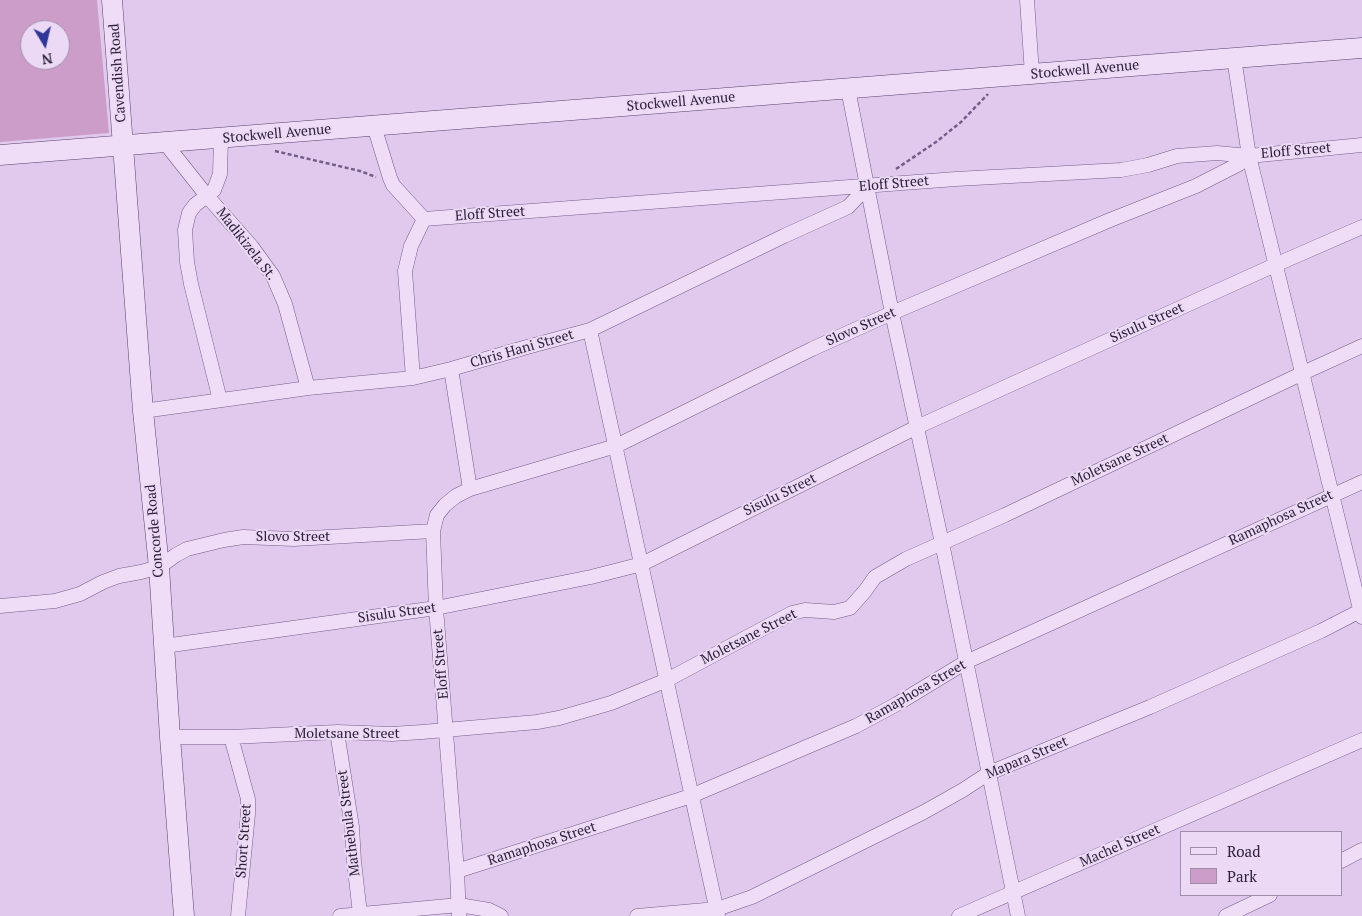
<!DOCTYPE html>
<html>
<head>
<meta charset="utf-8">
<style>
	body { margin:0 }
	#map { position:relative; width:1362px; height:916px; overflow:hidden; background:#e1c9ee; font-family:"PT Serif",serif }
	canvas { display:block }
	.legend { position:absolute; left:1180px; top:831px; width:162px; height:65px; box-sizing:border-box; background:#ecd9f5; border:1px solid #a08fab; margin:0; padding:6px 9px; list-style:none; font-size:15px; color:#2d213b }
	.legend li { display:flex; align-items:center; gap:10px; height:25px }
	.legend b { width:25px; border:1px solid #a08fab }
	.north { position:absolute; left:20px; top:20px; width:50px; height:50px; box-sizing:border-box; background:#ecd9f5; border:1px solid #a08fab; border-radius:50%; rotate:171deg; font-size:14px; font-weight:700; line-height:20px; text-align:center; color:#2d213b }
	.north::after { content:''; display:block; margin:auto; width:18px; height:22px; background:#303598; clip-path:polygon(50% 0,100% 100%,50% 72%,0 100%) }
</style>
</head>
<body>
<div id="map">
<canvas width="1362" height="916"></canvas>
<ul class="legend">
<li><b style="height:6px;background:#efddf8"></b>Road</li>
<li><b style="height:14px;background:#cc9dc9"></b>Park</li>
</ul>
<div class="north">N</div>
</div>
<script>
const ctx = document.querySelector('canvas').getContext('2d');
ctx.lineJoin = 'round';
function paint(path, color) { ctx.fillStyle = color; ctx.fill(path, 'evenodd'); }
const toPath = rows => new Path2D(rows.map(r => 'M' + r).join(''));
function strokePath(path, color, width, dash) { ctx.strokeStyle = color; ctx.lineWidth = width; ctx.lineCap = dash ? 'butt' : 'round'; ctx.setLineDash(dash || []); ctx.stroke(path); }
function drawText(font, color, halo, rows, align = 'center') {
  ctx.font = font + ' "PT Serif",serif'; ctx.lineWidth = 4; ctx.setLineDash([]); ctx.textBaseline = 'middle'; ctx.strokeStyle = halo; ctx.fillStyle = color; for (const [text, x, y, turn = 0] of rows) {
    ctx.save(); ctx.translate(x, y); ctx.rotate((+turn || 0) * Math.PI / 180); ctx.textAlign = isNaN(turn) ? turn : align; if (halo) ctx.strokeText(text, 0, 0); ctx.fillText(text, 0, 0); ctx.restore();
  }
}
const green = toPath([
	[0,0,97,0,109,133,0,142],
	[30,30,60,30,60,60,30,60]
]);
const path = toPath([
	[275,151,360,171,376,177],
	[896,169,936,142,961,122,988,94]
]);
const street = toPath([
	[1027,0,1032,74],
	[1234,58,1249,156,1362,617],
	[848,89,892,313,942,543,1018,916],
	[374,126,390,178,393,185,424,219,411,246,405,271,413,378],
	[165,143,207,196,252,247,273,276,285,304,308,388],
	[424,219,956,179,1121,170,1148,165,1177,156,1217,153,1249,156,1362,145],
	[590,330,718,916],
	[451,369,470,489,456,496,445,505,437,515,433,531,436,608,457,871,459,916],
	[220,400,191,284,187,262,185,230,189,213,195,205,214,190,220,174,221,138],
	[143,411,308,388,413,378,451,369,527,347,590,330,784,236,848,207,867,187],
	[470,489,616,446,812,349,892,313,1110,220,1196,186,1239,164,1249,156],
	[0,606,55,601,80,594,103,582,119,576,141,572,159,567,176,555,187,549,224,540,243,537,294,539,433,531],
	[164,646,436,608,591,577,642,564,917,427,1275,265,1362,227],
	[337,732,352,827,354,861,360,914],
	[170,737,231,737,337,732,392,734,422,732,537,722,559,718,611,703,667,680,792,613,805,610,834,612,850,608,865,591,875,577,906,559,1005,515,1303,373,1362,346],
	[231,737,248,799,248,814,238,916],
	[1341,861,1362,850],
	[457,871,691,796,856,726,897,704,966,662,1362,482],
	[340,916,459,905,489,910,501,916],
	[637,916,717,909,752,897,924,812,963,790,989,773,1150,707,1321,631,1362,610],
	[959,916,1362,740],
	[1226,916,1270,895]
]);
const secondary = toPath([
	[112,0,143,411,159,567,170,737,184,916],
	[0,155,1362,48]
]);
const streetNames = [
	["Stockwell Avenue",1085,70,-5],
	["Cavendish Road",118,73,-94],
	["Stockwell Avenue",681,102,-5],
	["Stockwell Avenue",277,134,-5],
	["Eloff Street",1296,151,-5],
	["Eloff Street",894,184,-5],
	["Eloff Street",490,214,-4],
	["Madikizela St.",246,244,52],
	["Sisulu Street",1147,323,-24],
	["Slovo Street",861,327,-24],
	["Chris Hani Street",522,349,-16],
	["Moletsane Street",1120,460,-25],
	["Sisulu Street",780,495,-26],
	["Ramaphosa Street",1281,518,-25],
	["Concorde Road",155,531,-95],
	["Slovo Street",293,537],
	["Sisulu Street",397,613,-8],
	["Moletsane Street",749,637,-27],
	["Eloff Street",441,664,-95],
	["Ramaphosa Street",916,692,-30],
	["Moletsane Street",347,734],
	["Mapara Street",1027,758,-23],
	["Mathebula Street",349,823,-97],
	["Short Street",244,841,-86],
	["Ramaphosa Street",542,844,-18],
	["Machel Street",1120,846,-24]
];
paint(green, '#cc9dc9');
strokePath(street, '#735e8a', 15);
strokePath(secondary, '#55416c', 21);
strokePath(path, '#735e8a', 2.5, [4, 2.5]);
strokePath(street, '#efddf8', 14);
strokePath(secondary, '#efddf8', 20);
drawText('14px', '#2d213b', '#ecd9f5', streetNames);
</script>
</body>
</html>
